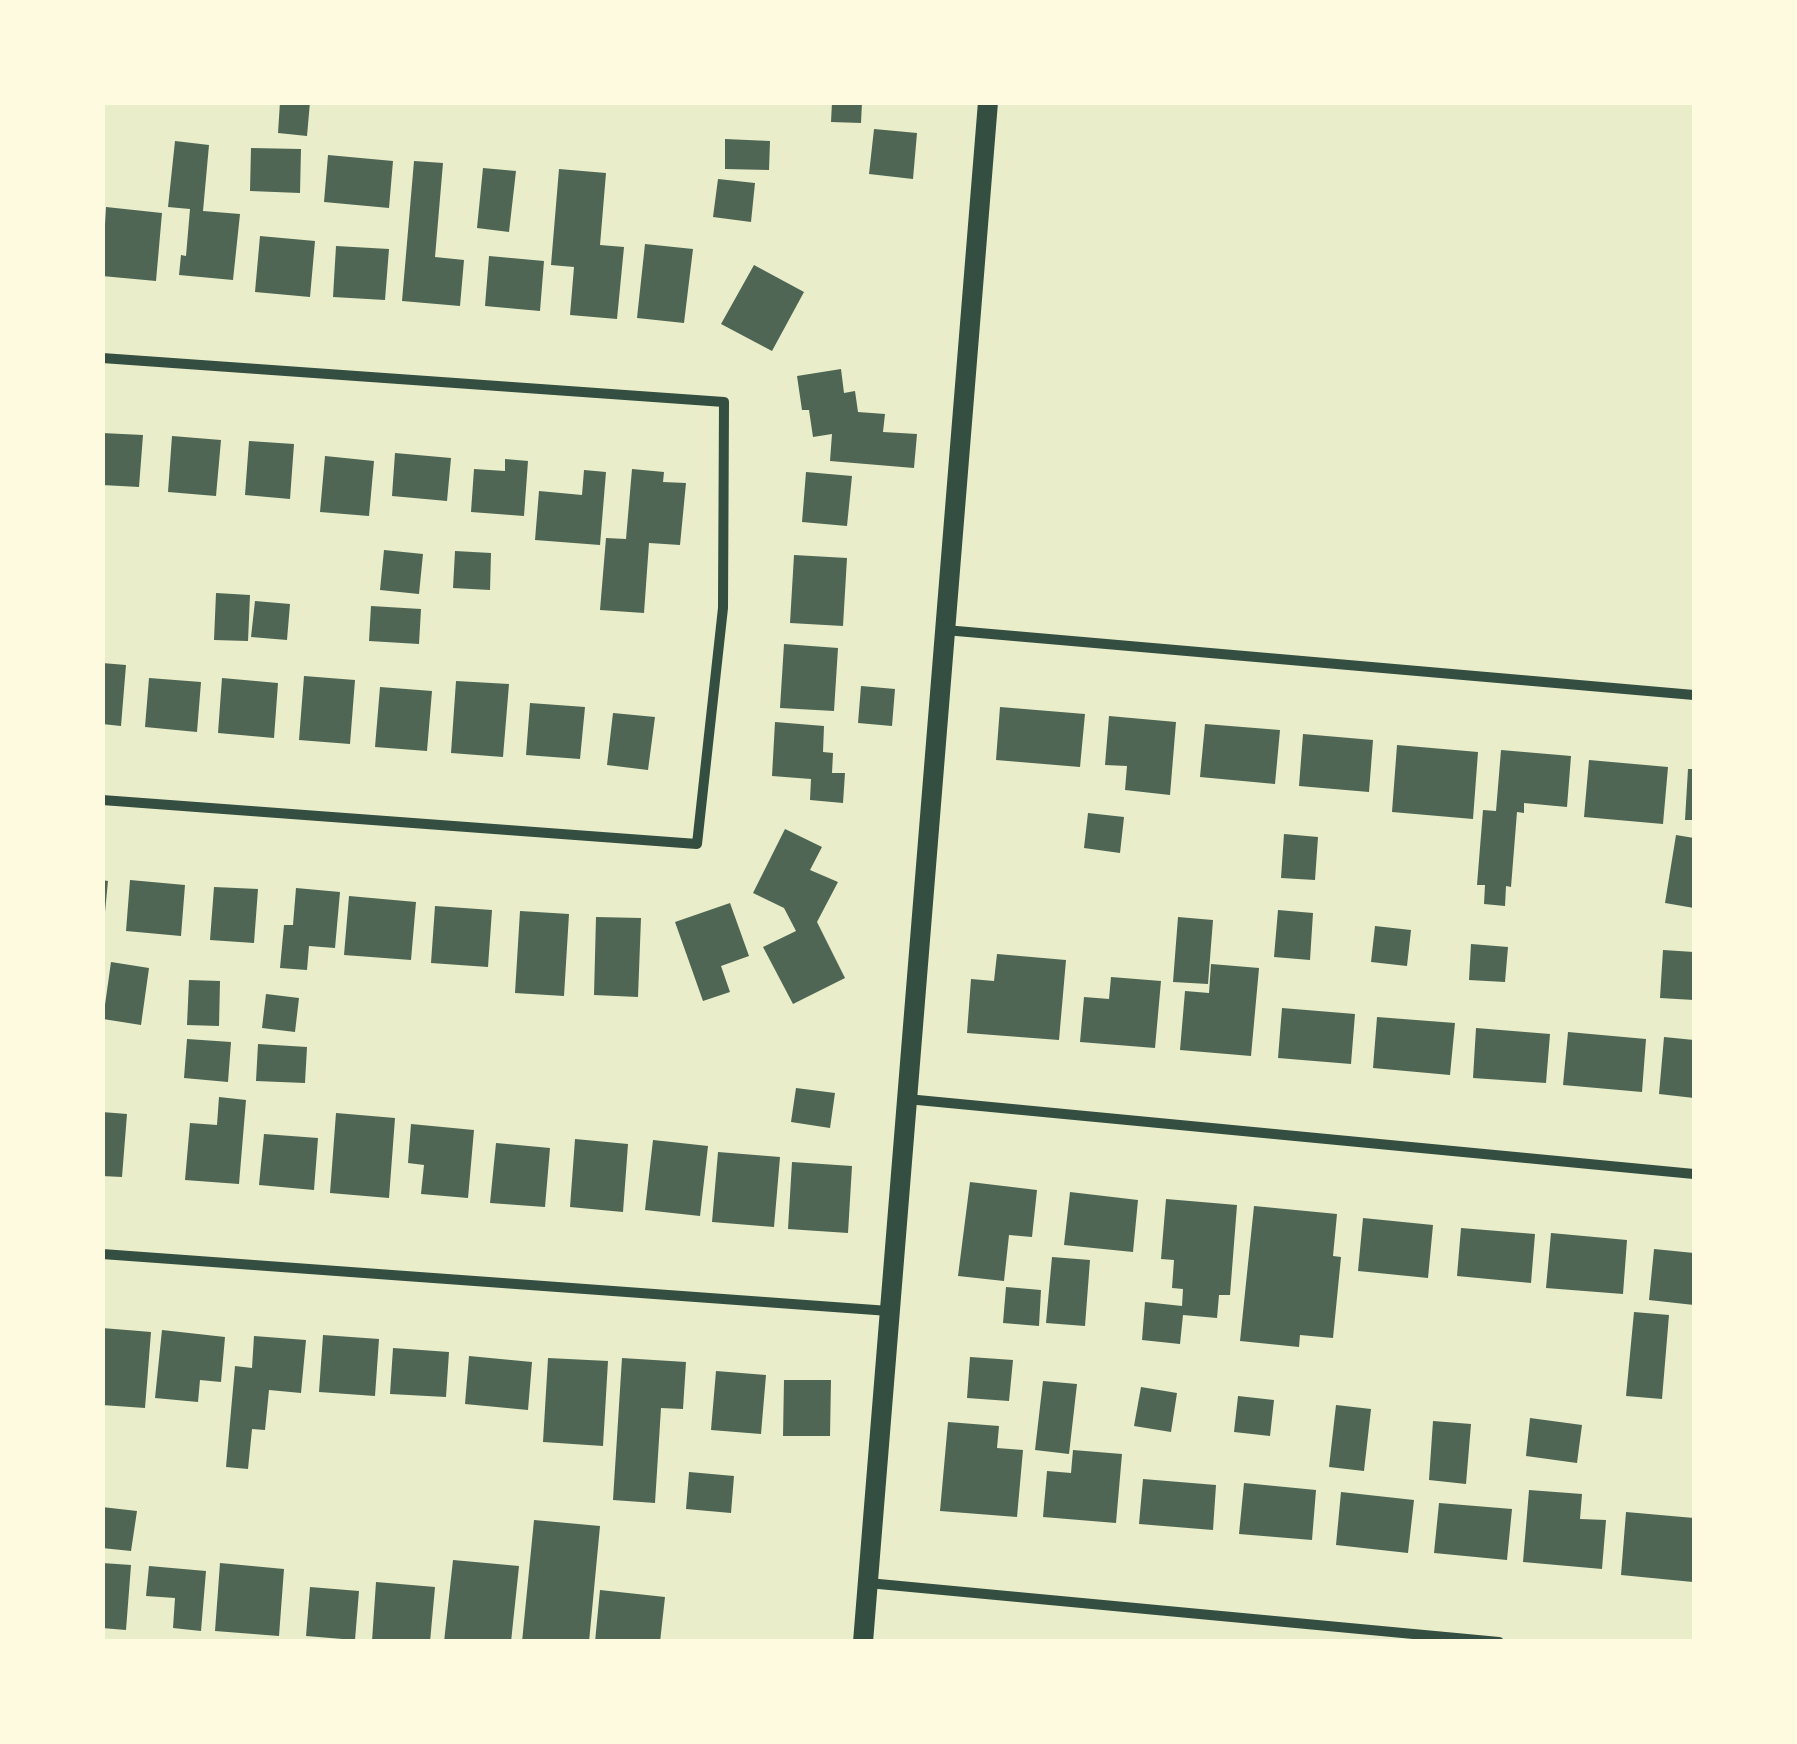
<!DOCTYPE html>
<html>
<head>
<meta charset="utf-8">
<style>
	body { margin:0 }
	#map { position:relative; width:1797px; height:1744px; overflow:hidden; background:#e9edc9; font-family:Mulish,sans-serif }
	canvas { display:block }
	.frame { position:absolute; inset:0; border:105px solid #fefae0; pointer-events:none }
</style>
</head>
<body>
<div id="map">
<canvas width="1797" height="1744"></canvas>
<div class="frame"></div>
</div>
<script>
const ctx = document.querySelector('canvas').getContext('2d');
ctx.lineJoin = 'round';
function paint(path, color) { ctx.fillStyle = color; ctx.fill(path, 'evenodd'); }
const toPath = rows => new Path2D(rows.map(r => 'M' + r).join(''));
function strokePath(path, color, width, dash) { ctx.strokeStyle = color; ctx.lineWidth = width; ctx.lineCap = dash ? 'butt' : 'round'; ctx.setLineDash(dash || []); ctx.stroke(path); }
const building = toPath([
	[280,102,310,102,307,136,278,133],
	[832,102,862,102,861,123,831,122],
	[874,129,917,133,913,179,869,174],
	[725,139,770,141,769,170,725,169],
	[175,141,209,145,203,211,240,214,233,280,179,275,181,255,186,256,190,209,168,207],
	[251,148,301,149,300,193,250,191],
	[328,155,393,161,389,208,324,202],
	[414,161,443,163,435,257,464,260,460,306,402,301],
	[483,168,516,171,509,232,477,228],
	[559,169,606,173,600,245,624,247,617,319,570,315,574,267,551,265],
	[718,179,755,183,751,222,713,217],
	[106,207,162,213,156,281,102,276],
	[260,236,315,241,310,297,255,292],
	[645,244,693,249,684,323,637,318],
	[336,246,389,249,385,300,333,297],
	[489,256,544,261,540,311,485,306],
	[754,265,804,292,772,351,721,324],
	[841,369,844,393,855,391,858,412,885,414,883,432,917,434,914,468,830,461,832,434,813,437,809,410,802,410,797,376],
	[102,433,143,435,139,487,102,485],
	[172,436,221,440,216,496,168,492],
	[249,441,294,444,290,499,245,495],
	[395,453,451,458,447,501,392,496],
	[325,456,374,461,369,516,320,512],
	[505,459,528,461,524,516,471,512,474,469,505,471],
	[632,469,664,472,663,482,686,483,680,545,649,543,644,613,600,610,606,538,626,539],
	[584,470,606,472,600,545,535,540,539,491,582,495],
	[806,472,852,476,847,526,802,522],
	[384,550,423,554,419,594,380,590],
	[455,551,491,553,490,590,453,588],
	[794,555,847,558,843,626,790,623],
	[216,593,250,595,248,641,214,640],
	[255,601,290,604,287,640,251,637],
	[371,606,421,609,419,644,369,641],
	[784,644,838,648,834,711,780,708],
	[102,663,126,665,121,726,102,724],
	[304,676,355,680,350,744,299,740],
	[149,678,201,682,197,732,145,727],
	[222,678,278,683,274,738,218,733],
	[456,681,509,684,503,757,451,753],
	[861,686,895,689,892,726,858,723],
	[380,687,432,691,427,751,375,747],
	[530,703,585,707,580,759,526,755],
	[1000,707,1085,714,1080,767,996,760],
	[613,713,655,717,648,770,607,765],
	[1109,716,1176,722,1170,795,1125,790,1127,766,1105,765],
	[775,722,824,726,823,752,833,753,832,773,845,773,843,803,810,800,811,779,772,776],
	[1205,724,1280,730,1275,784,1200,777],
	[1303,734,1373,740,1369,792,1299,786],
	[1397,745,1478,752,1473,819,1392,812],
	[1501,750,1571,756,1567,807,1524,803,1524,813,1517,812,1511,887,1506,886,1505,906,1484,904,1485,885,1477,885,1483,810,1496,811],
	[1589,760,1668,767,1663,824,1584,817],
	[1688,769,1694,769,1694,820,1685,820],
	[1088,813,1124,817,1120,853,1084,848],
	[785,829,822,847,810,870,838,882,817,922,845,978,793,1004,763,947,796,931,784,908,753,893],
	[1284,834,1318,837,1315,880,1281,878],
	[1676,835,1694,838,1694,908,1665,903],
	[102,880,108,881,105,912,102,912],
	[130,880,185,885,181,936,126,931],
	[214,887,258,889,254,943,210,940],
	[296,888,340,892,335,948,309,946,307,970,280,968,284,925,293,925],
	[349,896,416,902,411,960,344,955],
	[730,903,749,956,721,966,730,992,703,1001,675,922],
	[435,906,492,910,488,967,431,963],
	[1278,910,1313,913,1310,960,1274,957],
	[520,911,569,914,564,996,515,993],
	[596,917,641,918,638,997,594,995],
	[1178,917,1213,920,1208,984,1173,982],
	[1375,926,1411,930,1407,966,1371,962],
	[1471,944,1508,947,1505,982,1469,980],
	[1663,950,1694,952,1694,1000,1660,998],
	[997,954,1066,960,1059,1040,967,1033,971,979,994,981],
	[111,962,149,968,141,1025,103,1019],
	[1211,964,1259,968,1251,1056,1180,1050,1185,991,1209,993],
	[1111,977,1161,981,1155,1048,1080,1042,1084,997,1109,999],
	[189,980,220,981,219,1026,187,1025],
	[266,994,299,998,295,1032,262,1028],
	[1282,1008,1355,1014,1351,1064,1278,1058],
	[1377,1017,1455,1023,1450,1075,1373,1068],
	[1476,1028,1550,1034,1546,1083,1473,1078],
	[1568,1032,1646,1039,1642,1092,1563,1085],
	[1664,1037,1694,1040,1694,1098,1659,1094],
	[187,1039,231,1042,228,1082,184,1078],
	[258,1044,307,1047,305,1083,256,1081],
	[796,1088,835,1093,830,1128,791,1122],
	[219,1097,246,1100,239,1184,185,1180,190,1123,217,1125],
	[102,1112,127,1114,122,1177,102,1176],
	[336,1113,395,1118,389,1198,330,1193],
	[411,1124,474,1130,468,1198,421,1194,424,1165,408,1163],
	[264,1134,318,1138,314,1190,259,1185],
	[575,1139,628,1144,623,1212,570,1207],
	[653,1140,708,1146,700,1216,645,1210],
	[496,1143,550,1148,545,1207,490,1203],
	[718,1152,780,1157,774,1227,712,1222],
	[792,1162,852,1166,848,1233,788,1229],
	[970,1182,1037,1190,1032,1237,1009,1235,1004,1281,958,1276],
	[1070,1192,1138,1200,1133,1252,1064,1245],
	[1166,1199,1237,1205,1230,1295,1219,1295,1217,1318,1183,1315,1180,1344,1142,1340,1145,1302,1182,1306,1183,1289,1172,1288,1174,1260,1161,1259],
	[1254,1206,1337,1214,1333,1256,1341,1257,1333,1338,1300,1335,1299,1347,1240,1341],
	[1363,1218,1433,1225,1428,1278,1358,1271],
	[1461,1228,1535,1234,1531,1283,1457,1276],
	[1551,1233,1627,1240,1623,1294,1546,1288],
	[1654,1249,1694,1253,1694,1305,1649,1300],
	[1052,1257,1090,1260,1085,1326,1046,1323],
	[1006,1287,1041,1290,1039,1326,1003,1323],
	[1634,1312,1669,1315,1662,1399,1626,1396],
	[102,1328,151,1332,145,1408,102,1405],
	[162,1330,225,1337,221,1382,200,1380,198,1402,155,1398],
	[323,1335,379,1339,375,1396,319,1392],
	[254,1336,306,1340,301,1393,269,1390,265,1430,252,1429,248,1469,226,1467,235,1366,252,1368],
	[393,1348,449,1352,446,1397,390,1394],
	[469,1356,532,1362,528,1410,465,1404],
	[970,1357,1013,1360,1009,1401,967,1398],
	[548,1358,608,1361,603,1446,543,1442],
	[622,1358,686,1362,683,1409,661,1408,655,1503,613,1500],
	[716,1371,766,1375,761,1434,711,1430],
	[784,1380,831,1380,830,1436,783,1436],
	[1043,1381,1077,1384,1069,1454,1035,1450],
	[1141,1387,1177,1393,1171,1432,1134,1426],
	[1238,1396,1274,1400,1270,1436,1234,1432],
	[1336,1405,1371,1409,1364,1471,1329,1467],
	[1530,1418,1582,1425,1577,1463,1526,1456],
	[1433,1421,1471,1424,1466,1484,1429,1480],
	[948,1422,999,1426,997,1448,1023,1450,1017,1517,940,1511],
	[1073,1450,1122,1454,1116,1523,1043,1517,1047,1471,1071,1473],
	[689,1472,734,1476,731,1513,686,1509],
	[1143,1479,1216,1485,1213,1530,1139,1524],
	[1244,1483,1316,1490,1312,1540,1239,1534],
	[1529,1490,1582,1494,1580,1519,1606,1520,1602,1569,1523,1562],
	[1341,1492,1414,1500,1408,1553,1336,1545],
	[1439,1503,1512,1509,1507,1560,1434,1553],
	[102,1507,137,1511,131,1551,102,1548],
	[1626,1512,1694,1518,1693,1582,1621,1575],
	[534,1520,600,1526,589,1642,522,1642],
	[453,1560,519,1566,511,1642,444,1642],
	[102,1563,131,1565,126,1630,102,1628],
	[220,1563,284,1569,279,1636,215,1631],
	[149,1566,206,1571,201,1631,173,1628,175,1598,146,1596],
	[376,1582,435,1587,430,1642,372,1641],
	[310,1587,359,1591,355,1640,306,1636],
	[600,1590,665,1597,660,1642,595,1642]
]);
const minor = toPath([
	[102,358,724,402,723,608,697,844,102,800],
	[945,630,1694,695],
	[907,1099,1694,1174],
	[102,1254,889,1311],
	[868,1583,1499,1642]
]);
const secondary = toPath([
	[863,1642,988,102]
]);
paint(building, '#4f6655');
strokePath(minor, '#344e41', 10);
strokePath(secondary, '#344e41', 20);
</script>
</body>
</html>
